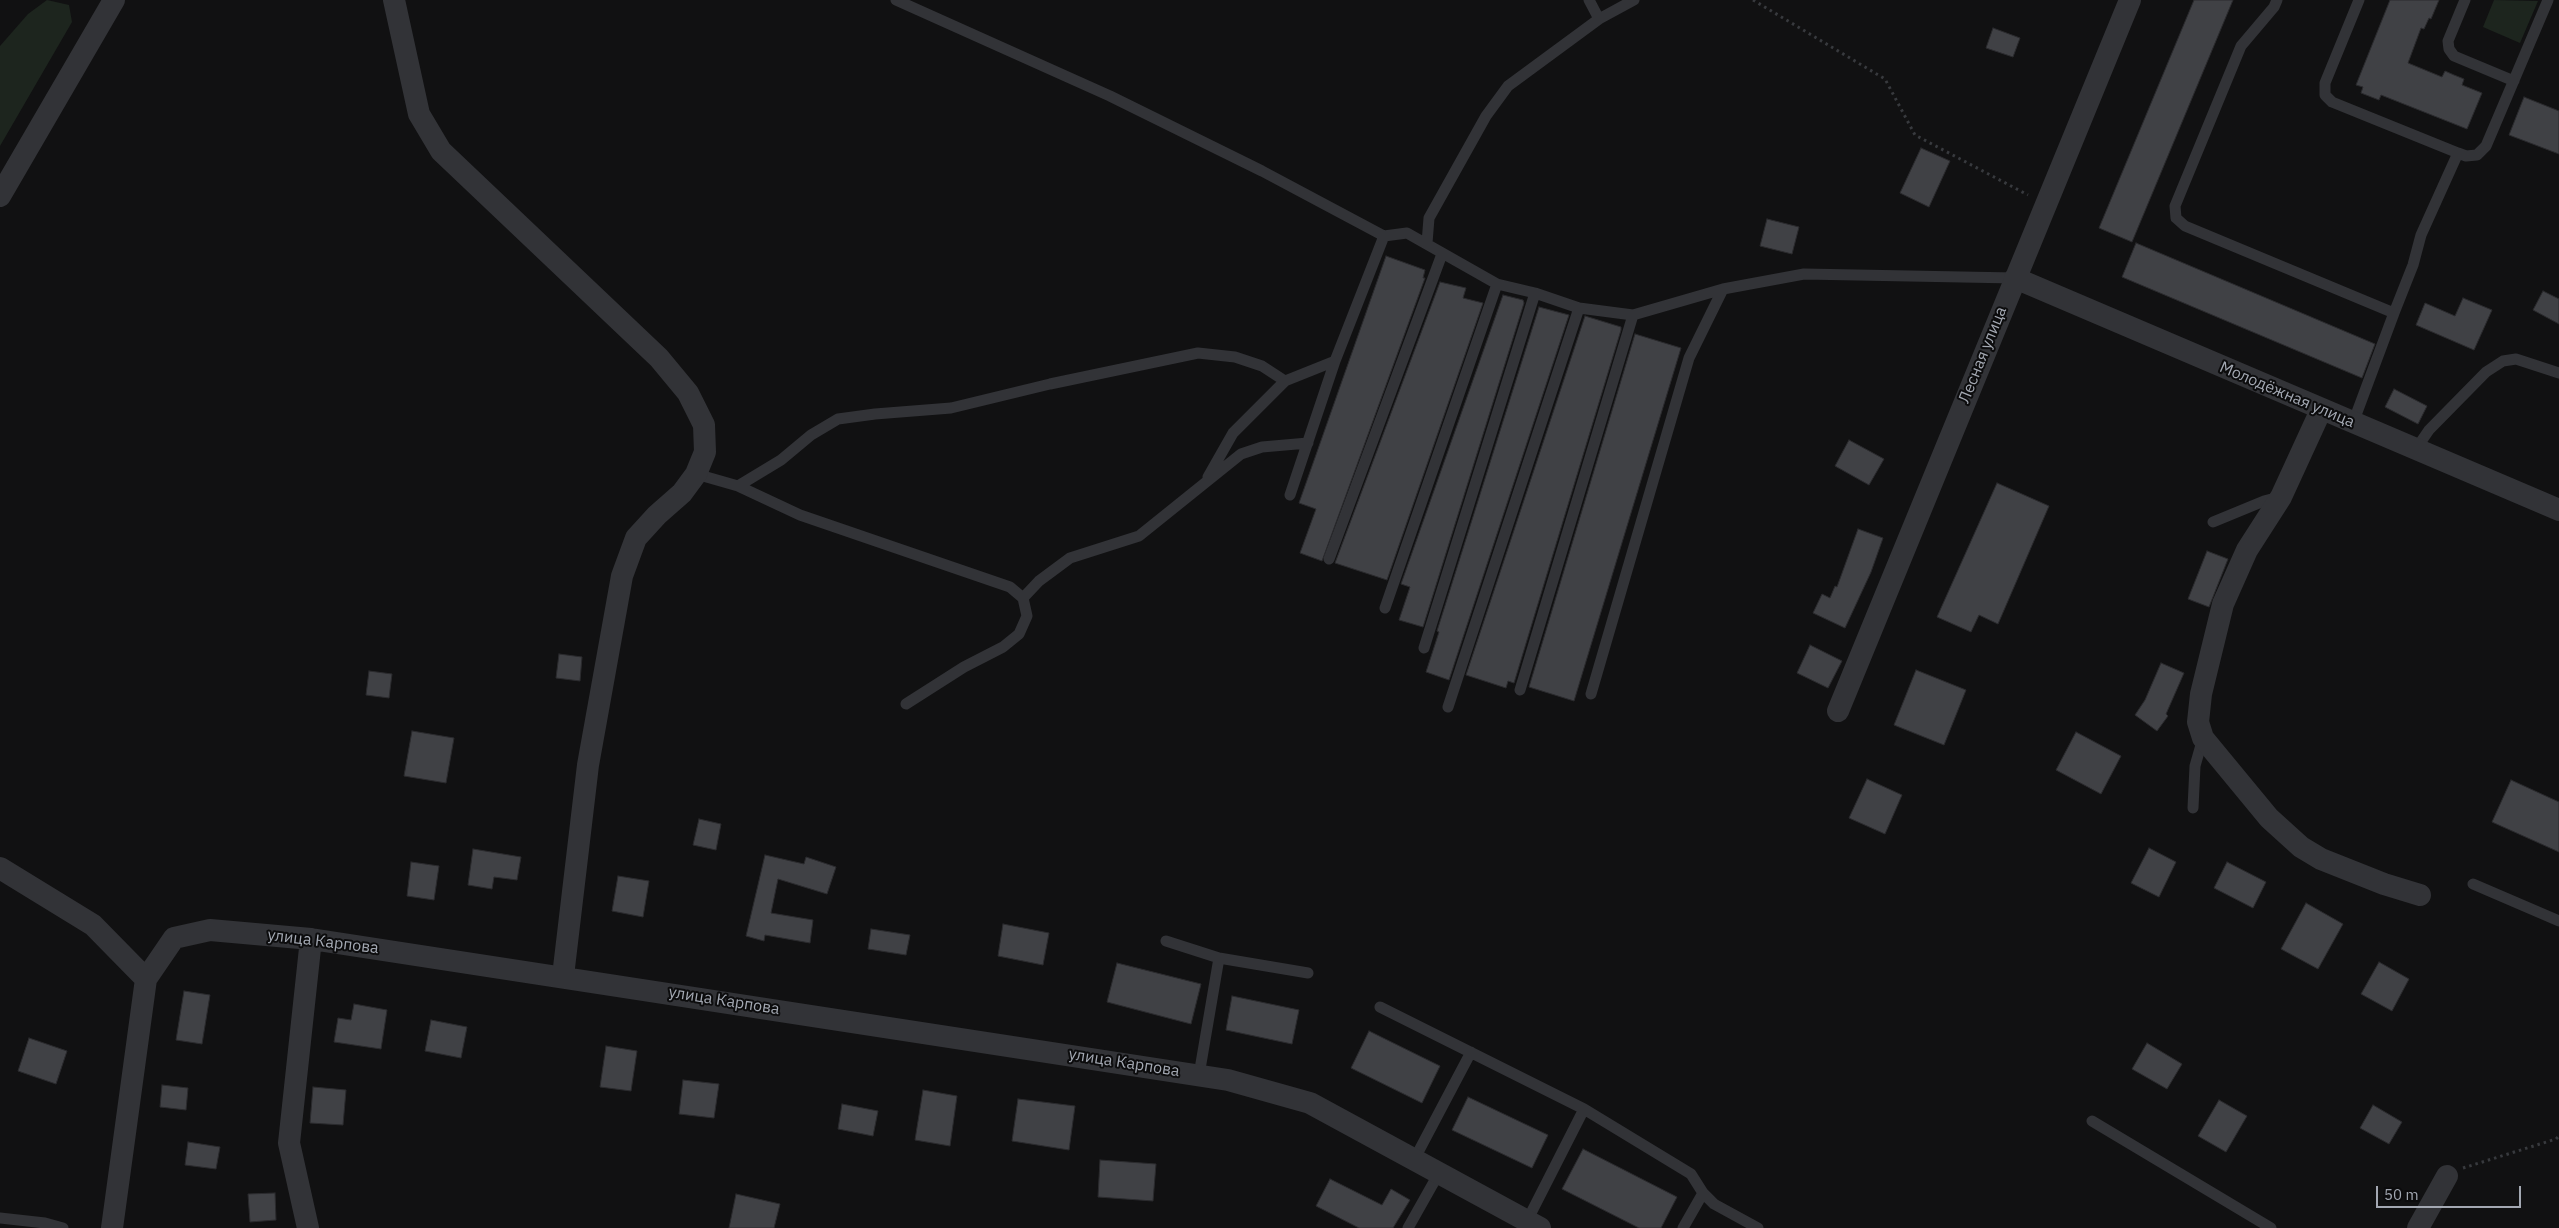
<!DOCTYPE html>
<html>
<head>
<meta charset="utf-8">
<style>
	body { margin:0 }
	#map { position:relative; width:2559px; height:1228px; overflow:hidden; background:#111112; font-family:"IBM Plex Sans",sans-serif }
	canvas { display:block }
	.scale { position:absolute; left:2376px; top:1186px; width:145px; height:22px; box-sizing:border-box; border:2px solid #a3a8b2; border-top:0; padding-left:6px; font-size:15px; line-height:18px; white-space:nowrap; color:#a3a8b2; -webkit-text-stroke:4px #0c0c0d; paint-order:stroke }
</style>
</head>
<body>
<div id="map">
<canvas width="2559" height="1228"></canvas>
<div class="scale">50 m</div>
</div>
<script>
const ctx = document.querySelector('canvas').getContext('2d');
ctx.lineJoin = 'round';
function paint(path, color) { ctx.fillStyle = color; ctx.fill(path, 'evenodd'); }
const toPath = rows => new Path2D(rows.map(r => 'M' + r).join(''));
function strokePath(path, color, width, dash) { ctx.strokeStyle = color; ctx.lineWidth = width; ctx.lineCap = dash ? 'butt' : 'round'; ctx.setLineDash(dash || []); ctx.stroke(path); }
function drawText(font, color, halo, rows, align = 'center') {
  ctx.font = font + ' "IBM Plex Sans",sans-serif'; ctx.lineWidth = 4; ctx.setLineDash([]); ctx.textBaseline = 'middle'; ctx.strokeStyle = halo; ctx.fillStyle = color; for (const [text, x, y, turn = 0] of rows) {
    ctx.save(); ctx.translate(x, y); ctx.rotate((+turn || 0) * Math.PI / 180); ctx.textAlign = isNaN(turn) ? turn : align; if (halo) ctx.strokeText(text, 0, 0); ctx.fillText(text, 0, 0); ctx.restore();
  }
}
const green = toPath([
	[47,0,69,5,72,22,0,146,0,46,28,14],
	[2494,0,2538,1,2520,43,2483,27]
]);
const building = toPath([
	[2194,0,2233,0,2132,242,2099,228,2194,0],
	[2390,0,2439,0,2431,19,2429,18,2424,29,2421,28,2408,63,2442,77,2445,71,2454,75,2464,79,2462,85,2482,93,2467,129,2381,95,2379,100,2361,93,2363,87,2356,85,2390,0],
	[1993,28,2020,38,2013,57,1986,48,1993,28],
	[2524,97,2559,111,2559,154,2509,135,2524,97],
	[1921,148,1950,161,1929,207,1900,193,1921,148],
	[1767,219,1799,227,1792,254,1760,246,1767,219],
	[2136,243,2375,344,2362,378,2122,277,2136,243],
	[1386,256,1425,270,1423,278,1425,278,1322,561,1300,553,1316,509,1299,503,1386,256],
	[1440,282,1466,288,1463,298,1483,303,1387,580,1335,563,1440,282],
	[2543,291,2559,299,2559,324,2533,310,2543,291],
	[1503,295,1523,300,1524,303,1423,627,1399,620,1410,587,1401,584,1503,295],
	[2463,298,2492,310,2474,350,2416,325,2425,303,2455,316,2463,298],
	[1539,307,1569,315,1449,680,1426,672,1439,632,1437,631,1539,307],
	[1585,316,1621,327,1621,330,1514,683,1508,681,1506,688,1466,675,1585,316],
	[1635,334,1681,348,1574,701,1529,687,1635,334],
	[2394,389,2427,406,2418,424,2385,407,2394,389],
	[1849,440,1884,459,1869,485,1835,466,1849,440],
	[1997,483,2049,506,1998,624,1979,615,1971,632,1937,617,1997,483],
	[1858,529,1883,538,1871,572,1845,628,1813,613,1822,594,1830,598,1835,586,1837,587,1858,529],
	[2207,551,2228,559,2209,607,2188,599,2207,551],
	[1810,645,1842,661,1828,688,1797,673,1810,645],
	[559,654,582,657,580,681,556,678,559,654],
	[2161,663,2184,673,2166,714,2168,716,2157,731,2135,715,2145,700,2161,663],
	[1916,670,1966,690,1944,745,1894,725,1916,670],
	[369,671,392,674,389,698,366,695,369,671],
	[412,731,454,738,446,783,404,776,412,731],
	[2076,732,2121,756,2101,794,2056,770,2076,732],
	[1867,779,1902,795,1885,834,1849,818,1867,779],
	[2511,780,2559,802,2559,852,2492,822,2511,780],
	[699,819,721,824,716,850,693,845,699,819],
	[2149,848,2176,862,2159,897,2131,883,2149,848],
	[473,849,521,857,517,880,494,877,492,889,468,885,473,849],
	[765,855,804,864,806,857,836,867,827,894,778,879,771,913,813,920,810,943,765,935,764,941,746,936,765,855],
	[411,862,439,866,434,900,407,896,411,862],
	[2227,862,2266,882,2253,908,2214,888,2227,862],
	[618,876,649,881,643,917,612,911,618,876],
	[2306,903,2343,924,2318,969,2281,949,2306,903],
	[1003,924,1049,933,1043,965,998,956,1003,924],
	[871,929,910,935,906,955,868,949,871,929],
	[2379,962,2409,979,2392,1011,2361,994,2379,962],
	[1117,963,1201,984,1191,1024,1107,1002,1117,963],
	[184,991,210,995,202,1044,176,1040,184,991],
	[1232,996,1299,1010,1292,1044,1226,1030,1232,996],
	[354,1004,387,1010,381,1049,334,1042,338,1018,351,1020,354,1004],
	[431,1020,467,1027,461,1058,425,1051,431,1020],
	[1369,1031,1440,1066,1422,1103,1351,1068,1369,1031],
	[29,1038,67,1051,56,1084,18,1071,29,1038],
	[2147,1043,2182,1064,2167,1089,2132,1069,2147,1043],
	[606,1046,637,1051,631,1091,600,1087,606,1046],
	[683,1080,719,1084,714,1118,679,1114,683,1080],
	[162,1085,188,1088,186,1110,160,1107,162,1085],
	[313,1087,346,1090,343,1125,310,1123,313,1087],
	[923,1090,957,1096,950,1146,915,1140,923,1090],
	[1468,1097,1548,1135,1532,1168,1452,1130,1468,1097],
	[1018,1099,1075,1106,1069,1150,1012,1141,1018,1099],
	[2219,1100,2247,1116,2226,1152,2198,1136,2219,1100],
	[842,1104,878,1111,873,1136,838,1129,842,1104],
	[2373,1105,2402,1122,2389,1144,2360,1128,2373,1105],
	[188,1142,220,1147,216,1169,185,1165,188,1142],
	[1583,1149,1677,1197,1661,1228,1639,1228,1562,1189,1583,1149],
	[1100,1160,1156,1164,1153,1201,1098,1197,1100,1160],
	[1330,1179,1382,1205,1391,1189,1410,1200,1393,1228,1359,1228,1316,1206,1330,1179],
	[275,1193,276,1220,250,1222,248,1194,275,1193],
	[736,1194,780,1204,774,1228,729,1228,736,1194]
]);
const path = toPath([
	[1753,0,1885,79,1915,135,2028,195],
	[2463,1168,2556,1139,2559,1136]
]);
const service = toPath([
	[896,0,1110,96,1262,171,1384,236,1407,233,1497,284,1535,293,1579,308,1633,315,1723,289,1804,274,2015,278],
	[1589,0,1599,19],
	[2277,0,2274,7,2241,46,2175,206,2176,218,2185,226,2394,313,2353,423],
	[2359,0,2325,83,2325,95,2332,102,2458,153],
	[2465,0,2448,41,2449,49,2454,56,2514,81],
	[1427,243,1429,218,1486,116,1508,86,1599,19,1634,0],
	[2394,313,2413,265,2421,235,2458,153,2466,156,2477,155,2486,146,2548,0],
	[2416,449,2429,430,2486,372,2503,361,2516,359,2559,373],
	[696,474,738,486,800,515,1010,587,1023,598,1027,616,1019,634,1003,647,964,667,906,704],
	[1208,477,1233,433,1285,381,1335,361],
	[738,486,781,460,811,435,838,419,875,414,951,408,1050,384,1198,353,1235,357,1262,366,1285,381],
	[1290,495,1335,361,1384,236],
	[2213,522,2264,501,2279,497],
	[1329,559,1442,254],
	[1023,598,1039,581,1070,558,1139,536,1241,454,1262,447,1308,443],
	[1385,608,1497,284],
	[1424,648,1535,293],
	[1520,690,1633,315],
	[1591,694,1689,358,1723,289],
	[1448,707,1579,308],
	[2193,808,2195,766,2203,738],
	[2473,884,2559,921],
	[1166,941,1219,958,1308,973],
	[1380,1007,1584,1109,1691,1174,1703,1193,1714,1204,1758,1228],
	[1199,1075,1219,958],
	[2092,1121,2271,1228],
	[1414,1160,1471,1052],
	[0,1218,45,1223,63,1228],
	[1527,1221,1584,1109],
	[1408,1228,1439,1173],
	[1683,1228,1703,1193]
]);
const minor = toPath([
	[394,0,419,114,441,151,659,358,688,393,704,425,705,452,696,474,682,493,657,515,636,538,622,576,588,765,563,976],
	[0,196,114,0],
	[2015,278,2559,510],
	[2321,410,2281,497,2247,550,2223,604,2201,694,2198,722,2203,738,2269,818,2301,847,2321,859,2384,884,2420,895],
	[1838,711,2130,0],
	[0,868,93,925,146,979],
	[112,1228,146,979,174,938,210,930,311,939,1228,1080,1310,1103,1540,1228],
	[308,1228,289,1143,311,939],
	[2418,1228,2447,1176]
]);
const streetNames = [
	["Лесная улица",1983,355,-68],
	["Молодёжная улица",2287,395,23],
	["улица Карпова",323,942,7],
	["улица Карпова",724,1001,9],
	["улица Карпова",1124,1063,9]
];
paint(green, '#1d251e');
paint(building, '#404145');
strokePath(building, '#2b2b2e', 1);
strokePath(path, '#383a3e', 3, [2.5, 4]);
strokePath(service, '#323337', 11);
strokePath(minor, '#323337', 22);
drawText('16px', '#a3a8b2', '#0c0c0d', streetNames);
</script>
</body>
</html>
